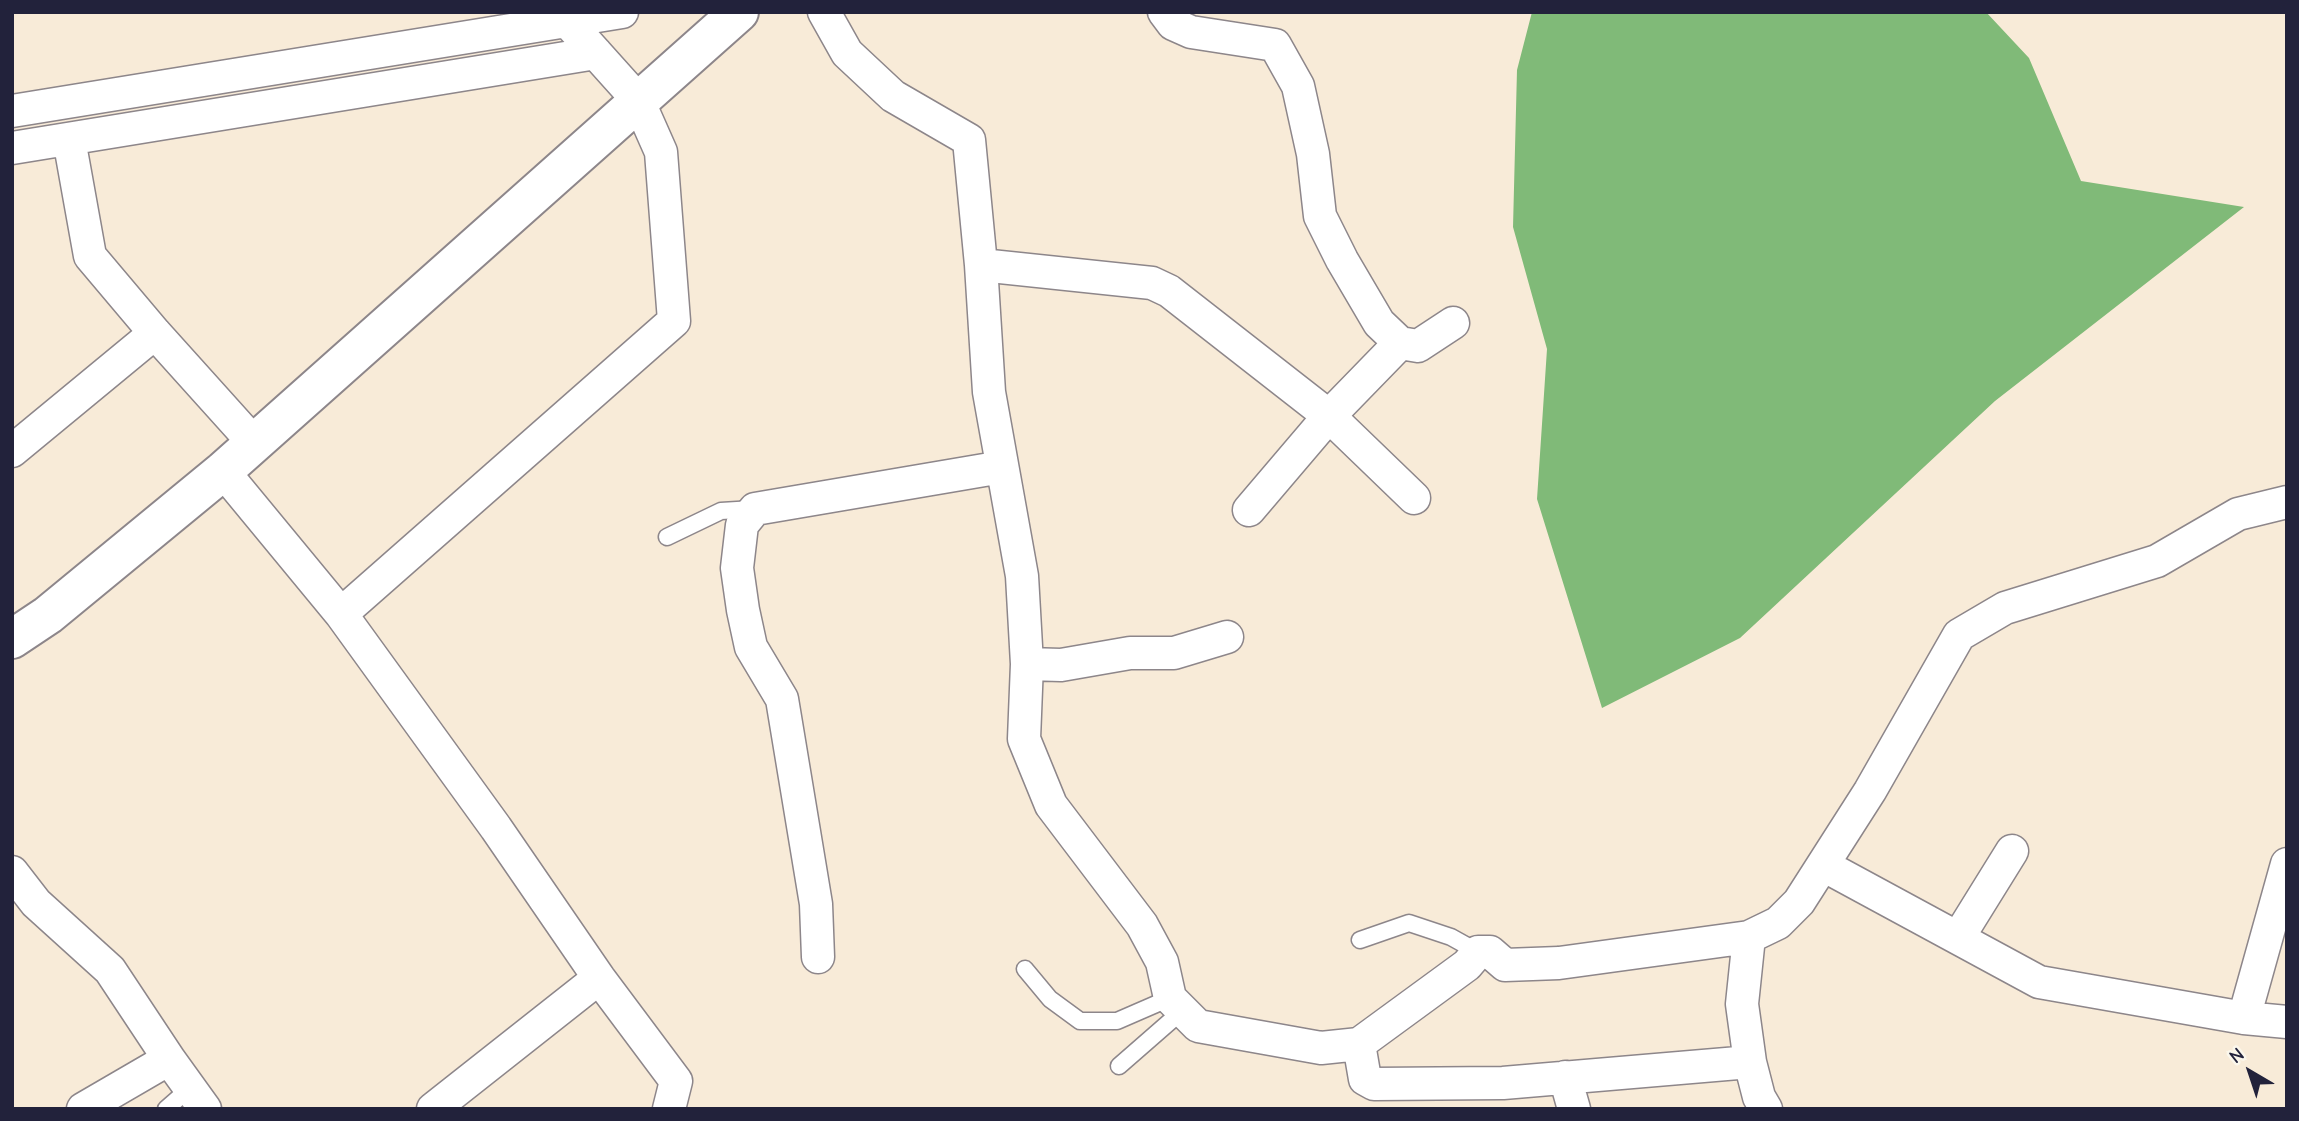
<!DOCTYPE html>
<html>
<head>
<meta charset="utf-8">
<style>
	body { margin:0 }
	#map { position:relative; width:2299px; height:1121px; overflow:hidden; background:#f8ebd8; font-family:"Comic Neue",sans-serif }
	canvas { display:block }
	.frame { position:absolute; inset:0; border:14px solid #22223b; pointer-events:none }
	.north { position:absolute; left:2215px; top:1037px; width:70px; height:70px; -webkit-text-stroke:5px #fbf7ec; paint-order:stroke; rotate:321deg; font-size:19px; font-weight:700; line-height:28px; text-align:center; color:#22223b }
	.north::after { content:''; display:block; margin:auto; width:24px; height:32px; background:#22223b; clip-path:polygon(50% 0,100% 100%,50% 72%,0 100%) }
</style>
</head>
<body>
<div id="map">
<canvas width="2299" height="1121"></canvas>
<div class="frame"></div>
<div class="north">N</div>
</div>
<script>
const ctx = document.querySelector('canvas').getContext('2d');
ctx.lineJoin = 'round';
function paint(path, color) { ctx.fillStyle = color; ctx.fill(path, 'evenodd'); }
const toPath = rows => new Path2D(rows.map(r => 'M' + r).join(''));
function strokePath(path, color, width, dash) { ctx.strokeStyle = color; ctx.lineWidth = width; ctx.lineCap = dash ? 'butt' : 'round'; ctx.setLineDash(dash || []); ctx.stroke(path); }
const forest = toPath([
	[1532,12,1986,12,2029,58,2081,181,2244,207,1995,401,1740,638,1602,708,1537,499,1547,349,1513,227,1517,70]
]);
const service = toPath([
	[667,537,721,511,753,509],
	[1360,940,1409,923,1451,937,1478,952],
	[1025,969,1050,999,1080,1021,1117,1021,1170,998],
	[1119,1066,1182,1011],
	[166,1109,190,1088]
]);
const minor = toPath([
	[824,12,847,53,893,96,969,140,981,265,989,392,1022,576,1027,664,1024,739,1051,805,1142,925,1162,962,1170,998,1198,1026,1321,1048,1359,1044,1467,965,1478,952,1490,952,1505,965,1559,963,1749,937,1778,923,1799,902,1870,791,1959,635,2005,608,2157,561,2238,514,2287,502],
	[1164,12,1173,24,1191,32,1275,45,1298,86,1313,154,1320,216,1342,260,1379,323,1400,343,1418,346,1453,323],
	[12,111,622,12],
	[69,139,90,256,155,333,254,443],
	[12,148,596,53],
	[981,265,1152,283,1169,291,1329,416,1414,498],
	[12,451,155,333],
	[223,471,341,614,496,828,599,978,676,1081,669,1109],
	[1249,510,1329,416,1400,343],
	[341,614,674,321,661,152,638,100,568,22,566,12],
	[1027,664,1061,665,1130,653,1174,653,1227,637],
	[1823,865,2039,982,2244,1018,2287,1022],
	[12,872,36,903,110,970,169,1059],
	[1749,937,1742,1004,1750,1062,1759,1097,1766,1109],
	[1958,938,2012,851],
	[818,957,816,904,782,699,751,647,743,610,737,568,742,525,755,509,1002,467],
	[2244,1018,2287,864],
	[1359,1044,1365,1079,1374,1084,1503,1083,1750,1062],
	[1565,1077,1574,1109],
	[83,1109,169,1059,205,1109],
	[433,1109,599,978]
]);
const tertiary = toPath([
	[12,639,48,615,223,471,739,12]
]);
paint(forest, '#80ba78');
strokePath(service, '#8d868a', 19);
strokePath(minor, '#8d868a', 35);
strokePath(tertiary, '#8d868a', 42);
strokePath(service, '#fff', 16);
strokePath(minor, '#fff', 32);
strokePath(tertiary, '#fff', 38);
</script>
</body>
</html>
